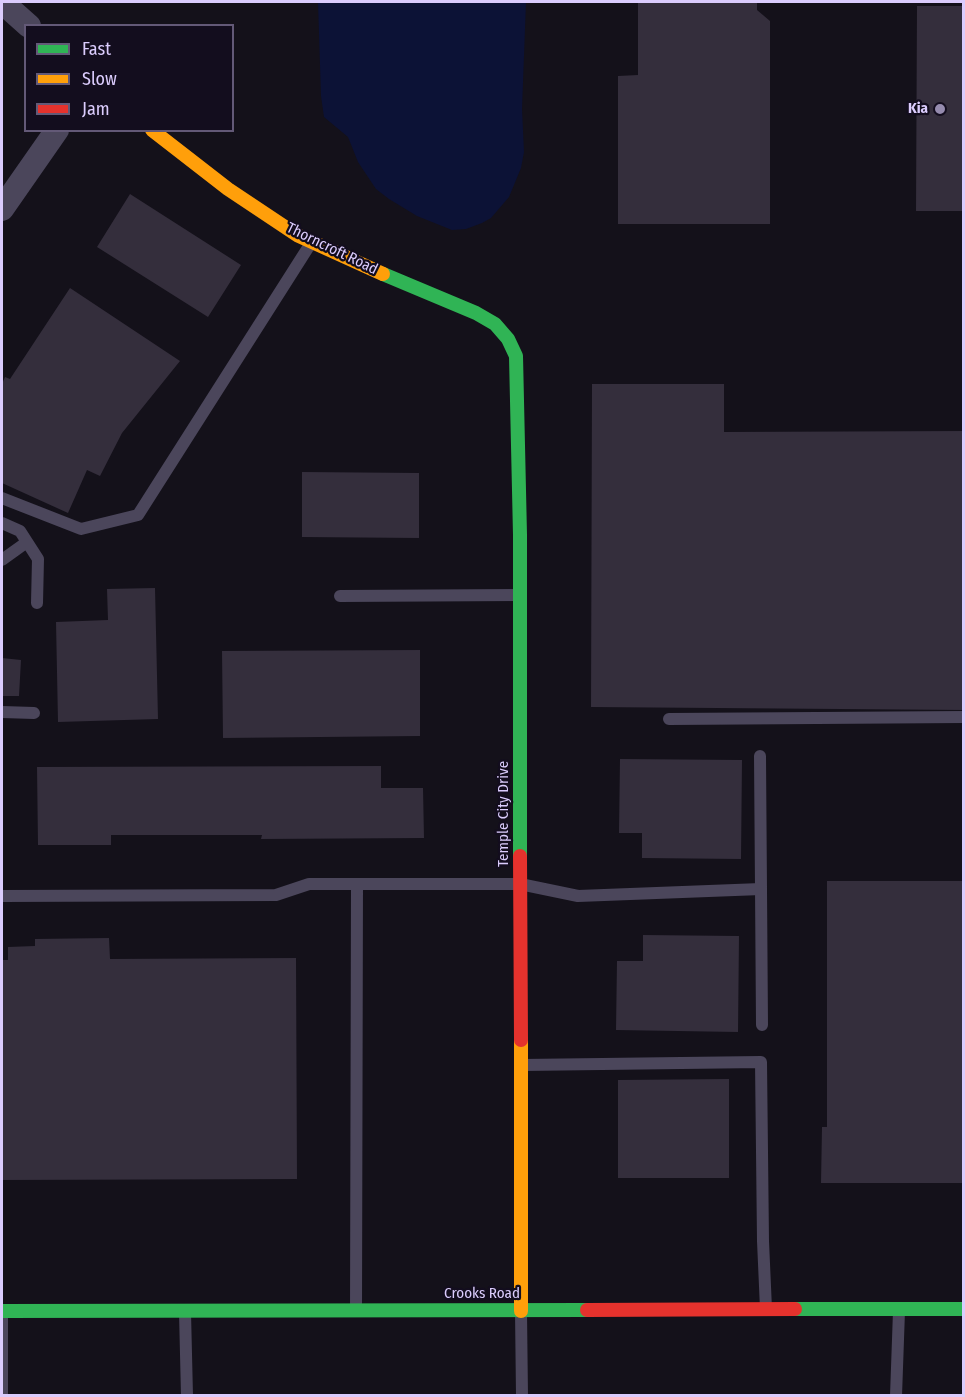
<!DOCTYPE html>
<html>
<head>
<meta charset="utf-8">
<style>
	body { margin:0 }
	#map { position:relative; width:965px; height:1397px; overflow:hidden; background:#14111a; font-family:"Fira Sans Condensed",sans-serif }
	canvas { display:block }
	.frame { position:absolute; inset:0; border:3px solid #dbccfd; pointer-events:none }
	.legend { position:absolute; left:24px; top:24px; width:210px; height:108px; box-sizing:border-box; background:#130d1e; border:2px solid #635977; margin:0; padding:8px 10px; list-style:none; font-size:18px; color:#dbccfd }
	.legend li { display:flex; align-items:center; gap:12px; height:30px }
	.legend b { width:30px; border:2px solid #635977 }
</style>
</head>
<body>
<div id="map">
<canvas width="965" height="1397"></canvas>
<div class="frame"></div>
<ul class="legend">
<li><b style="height:8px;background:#30b455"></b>Fast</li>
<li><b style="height:8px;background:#ff9f0a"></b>Slow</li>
<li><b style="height:8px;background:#e5322d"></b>Jam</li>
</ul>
</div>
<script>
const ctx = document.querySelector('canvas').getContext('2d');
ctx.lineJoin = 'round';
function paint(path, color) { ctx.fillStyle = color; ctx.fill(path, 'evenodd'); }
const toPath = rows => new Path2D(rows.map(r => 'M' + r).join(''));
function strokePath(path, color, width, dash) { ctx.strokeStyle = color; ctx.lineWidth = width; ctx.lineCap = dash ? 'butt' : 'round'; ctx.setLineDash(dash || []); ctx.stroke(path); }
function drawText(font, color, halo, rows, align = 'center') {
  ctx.font = font + ' "Fira Sans Condensed",sans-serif'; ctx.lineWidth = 4.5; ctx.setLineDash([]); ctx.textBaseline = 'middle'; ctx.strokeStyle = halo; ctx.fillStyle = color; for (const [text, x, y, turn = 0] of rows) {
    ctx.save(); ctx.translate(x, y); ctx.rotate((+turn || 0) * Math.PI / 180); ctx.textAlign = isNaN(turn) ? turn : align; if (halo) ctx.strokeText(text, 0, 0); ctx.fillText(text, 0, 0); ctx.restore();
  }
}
const water = toPath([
	[318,2,526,2,522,109,524,152,521,168,509,197,491,218,482,223,466,229,452,230,417,216,389,199,376,189,358,162,348,137,324,117,321,96]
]);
const building = toPath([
	[638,2,757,2,757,10,770,21,770,224,618,224,618,76,638,75],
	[917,6,964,6,964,211,916,211],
	[130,194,241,265,208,317,97,247],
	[70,288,180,361,122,433,100,476,87,470,68,513,2,483,2,384,5,377,10,379],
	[592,384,724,384,724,432,964,431,964,710,591,707],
	[302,472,419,473,419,538,302,537],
	[155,588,158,719,58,722,56,622,108,620,107,589],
	[420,650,420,736,223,738,222,651],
	[2,658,21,660,19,696,2,696],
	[620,759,742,760,741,859,642,858,642,833,619,833],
	[381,766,381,788,423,788,424,838,261,839,262,835,111,835,111,845,38,845,37,767],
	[827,881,964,881,964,1183,821,1183,822,1127,827,1127],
	[643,935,739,936,738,1032,616,1030,617,961,643,961],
	[109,938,110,959,296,958,297,1179,2,1180,2,960,8,960,8,947,35,946,35,939],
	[729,1079,729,1178,618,1178,618,1080]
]);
const lane = toPath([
	[2,498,81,529,138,515,311,243],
	[2,523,20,531,38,559,37,603],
	[2,560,27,542],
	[340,596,519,595],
	[2,712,34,713],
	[669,719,964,717],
	[760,756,761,889],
	[2,896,276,895,309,884,520,884,578,896,761,889,762,1025],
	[522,1065,761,1062,763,1241,766,1309],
	[356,1310,357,884],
	[185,1312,187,1396],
	[521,1312,522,1396],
	[2,1396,2,1312],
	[896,1396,899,1311]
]);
const street = toPath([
	[2,2,29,26],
	[2,209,57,130]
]);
const fast = toPath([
	[383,274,476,313,495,324,508,339,516,356,520,535,520,856],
	[795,1309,964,1309],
	[2,1311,587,1310]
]);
const slow = toPath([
	[152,130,228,189,297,235,383,274],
	[521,1040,521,1311]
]);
const jam = toPath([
	[520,856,521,1040],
	[587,1310,795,1309]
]);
const markers = [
	[940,109,6,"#958bae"]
];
const poiNames = [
	["Kia",928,109]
];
const streetNames = [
	["Thorncroft Road",332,249,26],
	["Temple City Drive",504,814,-90],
	["Crooks Road",482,1294]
];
paint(water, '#0c1236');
paint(building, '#342e3c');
strokePath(lane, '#4b465b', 12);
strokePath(street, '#4b465b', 24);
strokePath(fast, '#30b455', 14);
strokePath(slow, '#ff9f0a', 14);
strokePath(jam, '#e5322d', 14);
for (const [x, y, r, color] of markers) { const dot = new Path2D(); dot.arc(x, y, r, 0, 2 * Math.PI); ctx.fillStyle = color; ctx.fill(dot); strokePath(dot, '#130d1e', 2); }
drawText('bold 15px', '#dbccfd', '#130d1e', poiNames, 'right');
drawText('15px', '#dbccfd', '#130d1e', streetNames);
</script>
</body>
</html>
